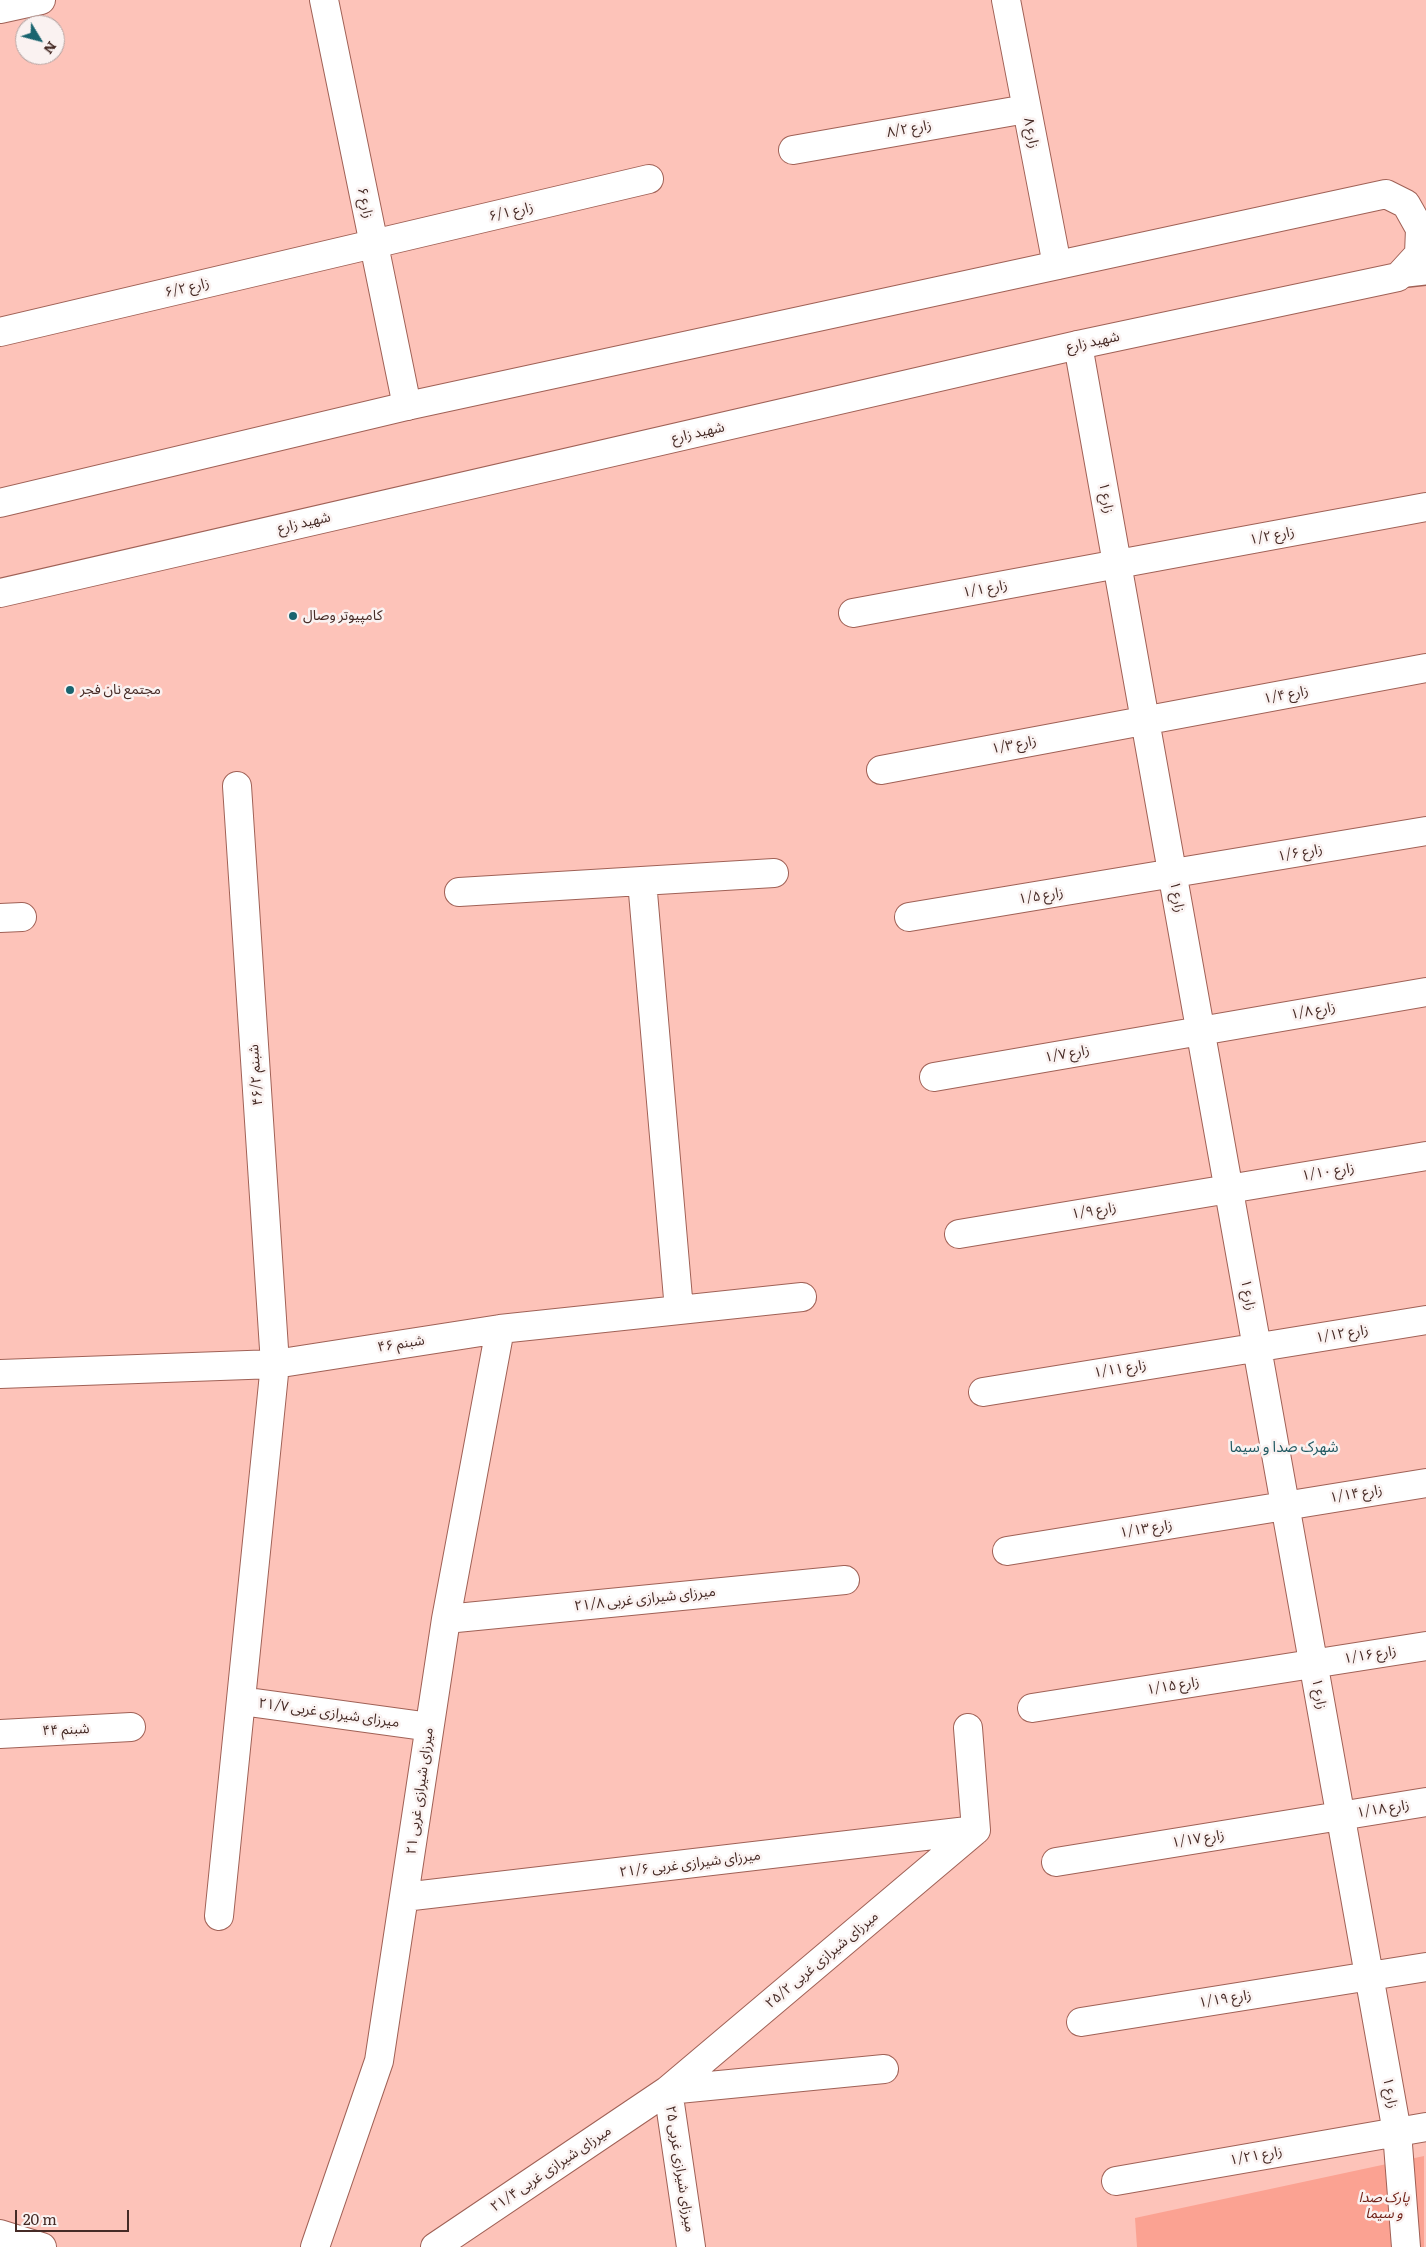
<!DOCTYPE html>
<html>
<head>
<meta charset="utf-8">
<style>
	body { margin:0 }
	#map { position:relative; width:1426px; height:2247px; overflow:hidden; background:#fdc3b9; font-family:Literata,serif }
	canvas { display:block }
	.north { position:absolute; left:15px; top:15px; width:50px; height:50px; box-sizing:border-box; background:#faf2f1; border:1px solid #b2a2a0; border-radius:50%; rotate:127deg; font-size:14px; font-weight:700; line-height:20px; text-align:center; color:#462b26 }
	.north::after { content:''; display:block; margin:auto; width:18px; height:22px; background:#19646f; clip-path:polygon(50% 0,100% 100%,50% 72%,0 100%) }
	.scale { position:absolute; left:15px; top:2210px; width:114px; height:22px; box-sizing:border-box; border:2px solid #462b26; border-top:0; padding-left:6px; font-size:15px; line-height:18px; white-space:nowrap; color:#462b26; -webkit-text-stroke:4px #faf2f1; paint-order:stroke }
</style>
</head>
<body>
<div id="map">
<canvas width="1426" height="2247"></canvas>
<div class="north">N</div>
<div class="scale">20 m</div>
</div>
<script>
const ctx = document.querySelector('canvas').getContext('2d');
ctx.lineJoin = 'round';
function paint(path, color) { ctx.fillStyle = color; ctx.fill(path, 'evenodd'); }
const toPath = rows => new Path2D(rows.map(r => 'M' + r).join(''));
function strokePath(path, color, width, dash) { ctx.strokeStyle = color; ctx.lineWidth = width; ctx.lineCap = dash ? 'butt' : 'round'; ctx.setLineDash(dash || []); ctx.stroke(path); }
function drawText(font, color, halo, rows, align = 'center') {
  ctx.font = font + ' Literata,"Noto Sans Arabic",serif'; ctx.lineWidth = 5; ctx.setLineDash([]); ctx.textBaseline = 'middle'; ctx.strokeStyle = halo; ctx.fillStyle = color; for (const [text, x, y, turn = 0] of rows) {
    ctx.save(); ctx.translate(x, y); ctx.rotate((+turn || 0) * Math.PI / 180); ctx.textAlign = isNaN(turn) ? turn : align; if (halo) ctx.strokeText(text, 0, 0); ctx.fillText(text, 0, 0); ctx.restore();
  }
}
const green = toPath([
	[1424,2156,1424,2247,1137,2247,1135,2218]
]);
const service = toPath([
	[1398,277,1426,274]
]);
const minor = toPath([
	[324,0,407,406],
	[1006,0,1057,265],
	[0,9,41,0],
	[793,150,1026,109],
	[0,332,649,179],
	[1078,345,1397,2132,1406,2247],
	[853,613,1426,507],
	[881,770,1426,668],
	[642,881,679,1310],
	[459,892,774,873],
	[909,917,1426,831],
	[0,918,22,917],
	[934,1077,1426,992],
	[959,1234,1426,1156],
	[0,1374,275,1364,500,1329,802,1297],
	[983,1392,1426,1320],
	[1007,1551,1426,1483],
	[446,1619,845,1580],
	[241,1701,416,1725],
	[1032,1708,1426,1646],
	[968,1728,976,1830],
	[0,1734,131,1727],
	[1056,1862,1426,1802],
	[404,1897,976,1830],
	[219,1916,275,1364,237,786],
	[1081,2022,1426,1967],
	[668,2090,884,2069],
	[668,2090,691,2247],
	[1116,2181,1426,2127],
	[0,2234,42,2247],
	[315,2247,379,2061,446,1619,500,1329],
	[435,2247,668,2090,976,1830]
]);
const tertiary = toPath([
	[0,503,407,406,1386,194,1406,204,1420,229,1419,254,1398,277,1078,345,0,593]
]);
const markers = [
	[293,616,5,"#19646f"],
	[70,690,5,"#19646f"]
];
const streetNames = [
	["۸/۲ زارع",909,129,-10],
	["۸ زارع",1031,133,79],
	["۶ زارع",365,203,78],
	["۶/۱ زارع",511,212,-13],
	["۶/۲ زارع",187,288,-13],
	["شهید زارع",1093,342,-12],
	["شهید زارع",698,433,-13],
	["۱ زارع",1106,498,80],
	["شهید زارع",304,523,-13],
	["۱/۲ زارع",1272,536,-11],
	["۱/۱ زارع",985,589,-10],
	["۱/۴ زارع",1286,695,-11],
	["۱/۳ زارع",1014,745,-11],
	["۱/۶ زارع",1300,853,-10],
	["۱/۵ زارع",1041,896,-9],
	["۱ زارع",1177,897,80],
	["۱/۸ زارع",1313,1011,-10],
	["۱/۷ زارع",1067,1054,-10],
	["۴۶/۲ شبنم",256,1075,-94],
	["۱/۱۰ زارع",1328,1172,-9],
	["۱/۹ زارع",1094,1211,-9],
	["۱ زارع",1248,1295,80],
	["۱/۱۲ زارع",1342,1334,-9],
	["۴۶ شبنم",401,1344,-9],
	["۱/۱۱ زارع",1120,1369,-9],
	["۱/۱۴ زارع",1356,1494,-9],
	["۱/۱۳ زارع",1146,1529,-9],
	["۲۱/۸ میرزای شیرازی غربی",645,1599,-6],
	["۱/۱۶ زارع",1370,1655,-9],
	["۱/۱۵ زارع",1173,1686,-9],
	["۱ زارع",1319,1694,80],
	["۲۱/۷ میرزای شیرازی غربی",329,1713,8],
	["شبنم ۴۴",66,1730,-3],
	["۲۱ میرزای شیرازی غربی",420,1791,-82],
	["۱/۱۸ زارع",1383,1809,-9],
	["۱/۱۷ زارع",1198,1839,-9],
	["۲۱/۶ میرزای شیرازی غربی",690,1864,-7],
	["۲۵/۲ میرزای شیرازی غربی",822,1960,-40],
	["۱/۱۹ زارع",1225,1999,-9],
	["۱ زارع",1390,2093,80],
	["۱/۲۱ زارع",1256,2156,-10],
	["۲۱/۴ میرزای شیرازی غربی",551,2169,-34],
	["۲۵ میرزای شیرازی غربی",680,2169,81]
];
const poiNames = [
	["کامپیوتر وصال",303,616],
	["مجتمع نان فجر",80,690]
];
const parkNames = [
	["پارک صدا",1384,2198],
	["و سیما",1384,2214]
];
const neighbourhoodNames = [
	["شهرک صدا و سیما",1284,1448]
];
paint(green, '#fba292');
strokePath(service, '#a06156', 24);
strokePath(minor, '#a06156', 30);
strokePath(tertiary, '#a06156', 30);
strokePath(service, '#fff', 21);
strokePath(minor, '#fff', 28);
strokePath(tertiary, '#fff', 28);
for (const [x, y, r, color] of markers) { const dot = new Path2D(); dot.arc(x, y, r, 0, 2 * Math.PI); ctx.fillStyle = color; ctx.fill(dot); strokePath(dot, '#faf2f1', 2); }
drawText('14px', '#462b26', '#faf2f1', streetNames);
drawText('14px', '#462b26', '#faf2f1', poiNames, 'left');
drawText('italic 14px', '#6e1e14', '#faf2f1', parkNames);
drawText('15px', '#235b64', '#faf2f1', neighbourhoodNames);
</script>
</body>
</html>
